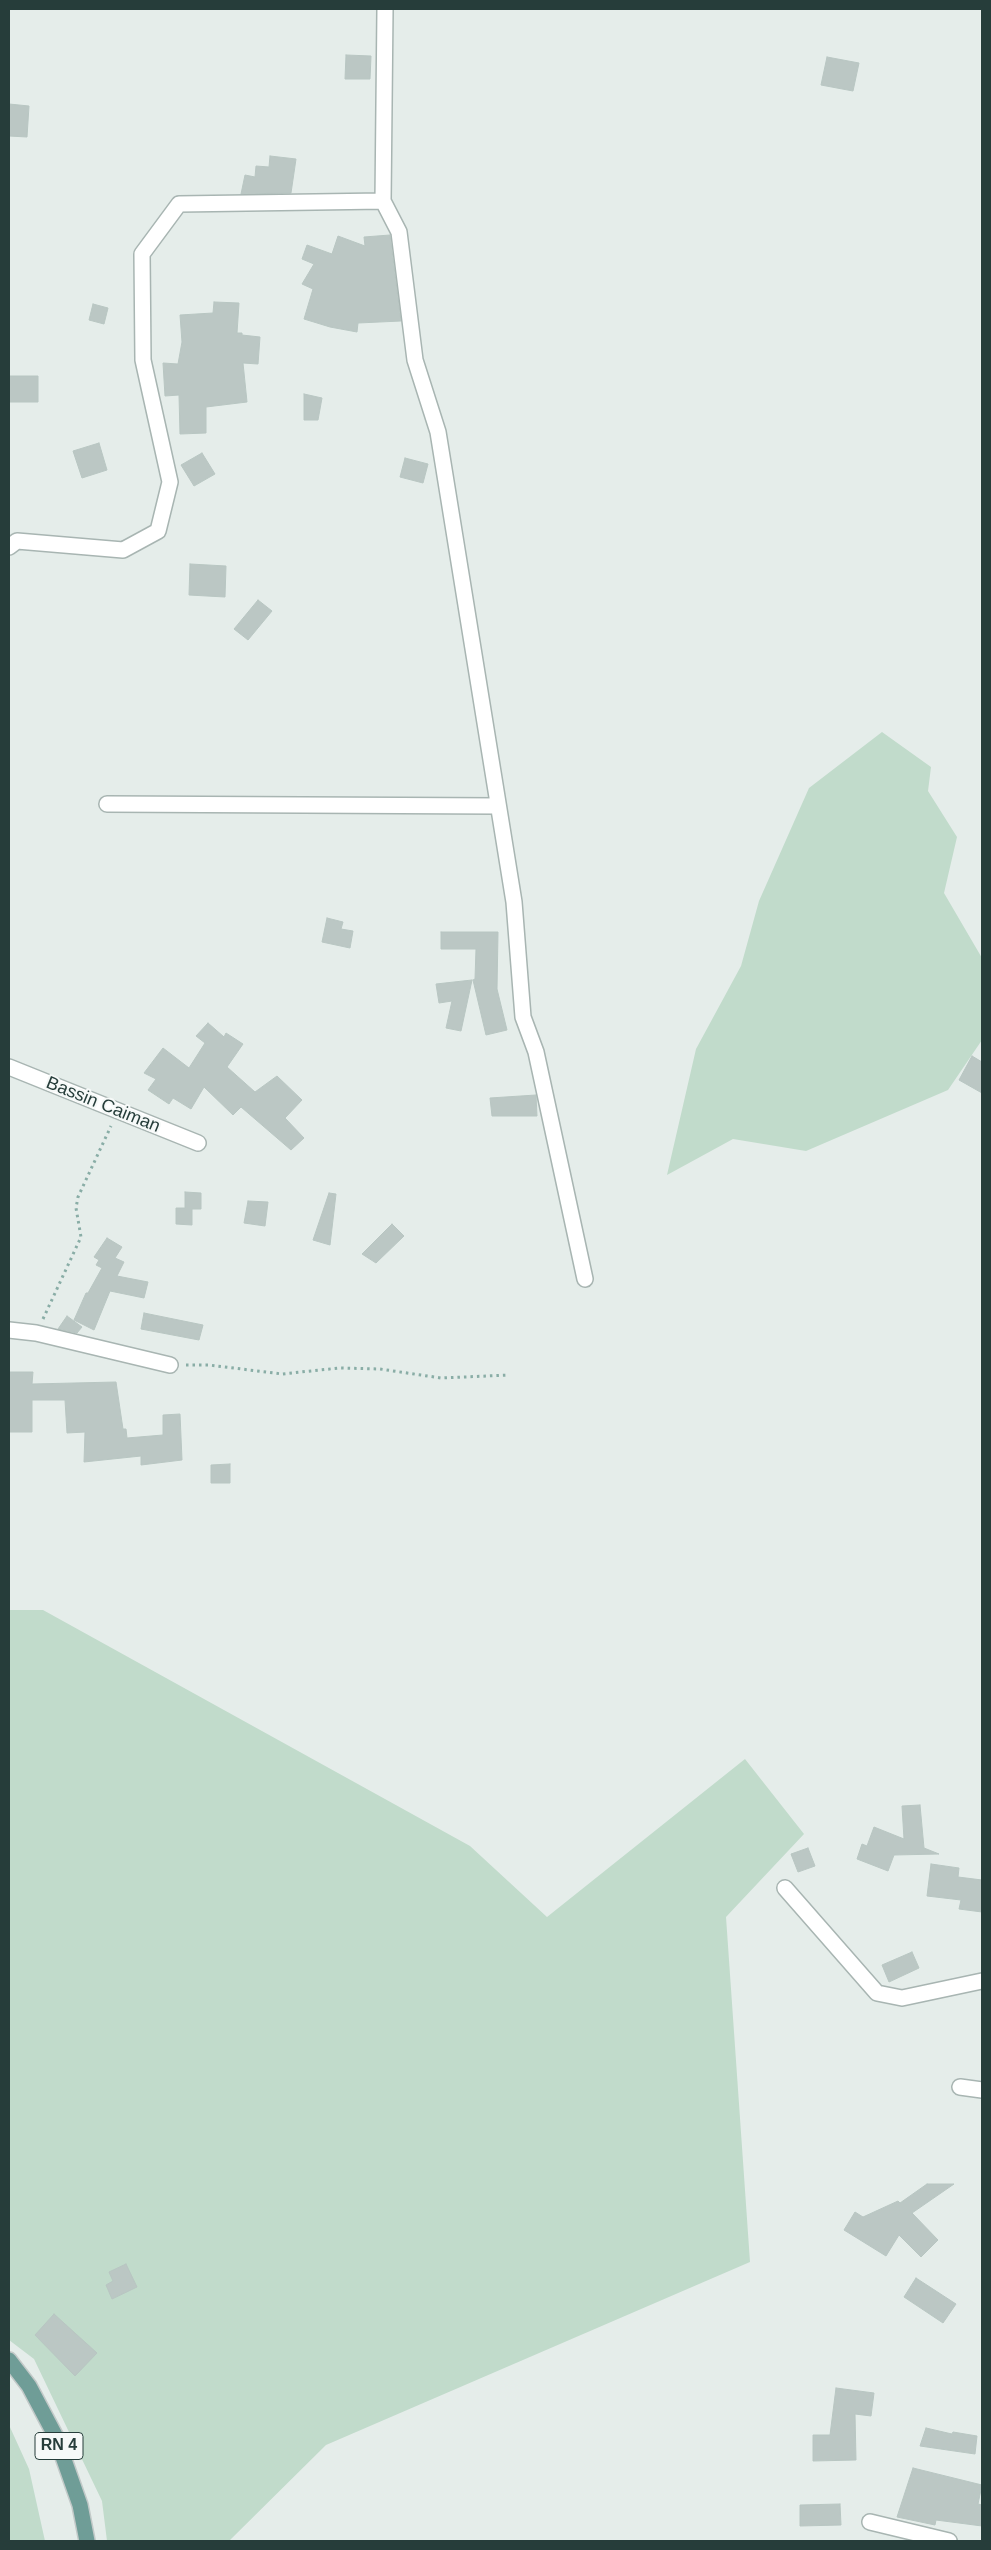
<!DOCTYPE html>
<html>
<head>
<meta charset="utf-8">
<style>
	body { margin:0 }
	#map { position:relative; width:991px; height:2550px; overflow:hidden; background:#e5edea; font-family:Helvetica,sans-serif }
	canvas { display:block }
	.frame { position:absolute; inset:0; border:10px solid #263d3a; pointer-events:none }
</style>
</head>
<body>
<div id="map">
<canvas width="991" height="2550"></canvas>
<div class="frame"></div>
</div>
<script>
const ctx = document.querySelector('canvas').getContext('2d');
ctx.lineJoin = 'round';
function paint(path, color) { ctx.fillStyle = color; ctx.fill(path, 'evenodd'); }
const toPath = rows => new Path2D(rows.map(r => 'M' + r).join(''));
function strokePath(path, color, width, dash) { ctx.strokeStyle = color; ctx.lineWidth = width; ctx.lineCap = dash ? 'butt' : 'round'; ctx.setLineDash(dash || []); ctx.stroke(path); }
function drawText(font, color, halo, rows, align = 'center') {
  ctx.font = font + ' Helvetica,sans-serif'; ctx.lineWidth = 4; ctx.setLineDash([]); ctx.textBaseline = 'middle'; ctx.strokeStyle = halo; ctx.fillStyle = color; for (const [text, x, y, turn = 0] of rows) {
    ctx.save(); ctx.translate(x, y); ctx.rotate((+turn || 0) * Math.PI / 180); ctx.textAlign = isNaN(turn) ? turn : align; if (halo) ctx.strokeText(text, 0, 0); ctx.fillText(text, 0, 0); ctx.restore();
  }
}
const green = toPath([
	[882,732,931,767,928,791,957,837,944,893,982,958,982,1040,948,1090,806,1151,733,1139,667,1175,696,1049,741,966,759,901,809,788],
	[9,1610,43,1610,470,1846,547,1917,745,1759,804,1834,726,1917,750,2262,326,2445,229,2541,107,2541,102,2501,34,2359,9,2340],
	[9,2425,29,2469,45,2541,9,2541]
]);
const building = toPath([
	[346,55,371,56,370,79,345,79,346,55],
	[827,57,859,63,853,91,821,85,827,57],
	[9,104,29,106,27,137,9,136,9,104],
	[270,156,296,159,291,193,241,194,245,175,255,177,256,166,269,167,270,156],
	[390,235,401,321,358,323,357,332,330,327,304,319,313,289,302,284,314,264,302,259,307,245,332,254,338,236,365,246,364,237,390,235],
	[214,302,239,303,237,333,242,333,242,335,260,337,258,364,243,363,247,402,206,407,206,433,180,434,179,395,165,396,163,363,178,364,182,342,180,315,213,313,214,302],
	[93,304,108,308,104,324,89,320,93,304],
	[9,376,38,376,38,402,9,402,9,376],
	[304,394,322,398,318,420,304,420,304,394],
	[99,443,107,470,82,478,73,451,99,443],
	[202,453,215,474,194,486,181,465,202,453],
	[405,458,428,464,423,483,400,477,405,458],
	[190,564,226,566,225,597,189,595,190,564],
	[258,600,272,611,248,640,234,629,258,600],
	[327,918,343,922,341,929,353,931,350,948,322,942,327,918],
	[441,932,498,932,497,989,507,1030,486,1035,473,980,475,979,476,949,441,949,441,932],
	[472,980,461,1031,446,1028,452,1001,439,1003,436,984,472,980],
	[208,1023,224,1037,226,1033,243,1044,227,1067,255,1092,277,1076,302,1100,285,1118,304,1138,291,1150,241,1107,233,1115,204,1087,191,1109,173,1098,169,1104,148,1090,156,1079,144,1073,163,1048,189,1068,205,1043,196,1036,208,1023],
	[972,1056,982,1062,982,1093,959,1080,972,1056],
	[536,1095,537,1116,492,1116,490,1098,536,1095],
	[185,1192,201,1193,201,1209,192,1209,192,1225,176,1224,176,1208,185,1208,185,1192],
	[329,1193,336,1194,330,1245,313,1240,329,1193],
	[248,1201,268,1202,265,1226,244,1223,248,1201],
	[392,1224,404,1236,376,1263,362,1254,392,1224],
	[107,1238,122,1247,115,1258,124,1262,117,1276,148,1282,144,1298,110,1291,94,1330,74,1320,86,1293,88,1293,102,1268,96,1265,99,1260,94,1257,107,1238],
	[144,1313,203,1325,199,1340,141,1329,144,1313],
	[67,1316,82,1327,77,1333,58,1329,67,1316],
	[9,1372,33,1372,32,1384,116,1382,123,1429,126,1429,127,1438,163,1435,163,1415,180,1414,182,1460,141,1465,141,1456,84,1462,85,1432,67,1433,65,1400,32,1400,32,1432,9,1432,9,1372],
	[230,1464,230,1483,211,1483,211,1465,230,1464],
	[920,1805,924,1848,939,1854,894,1855,888,1871,857,1859,862,1844,867,1846,874,1827,904,1839,902,1806,920,1805],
	[808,1848,815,1866,798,1872,791,1854,808,1848],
	[931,1864,959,1868,958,1877,982,1880,982,1912,959,1909,961,1900,927,1896,931,1864],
	[912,1952,919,1968,889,1982,882,1965,912,1952],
	[927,2184,954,2184,912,2213,938,2240,921,2257,899,2235,886,2256,844,2230,855,2212,863,2217,898,2201,900,2203,927,2184],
	[126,2264,137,2287,112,2299,106,2285,113,2281,109,2272,126,2264],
	[916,2278,956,2304,943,2323,904,2297,916,2278],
	[54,2314,97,2353,75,2376,35,2335,54,2314],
	[836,2388,874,2393,871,2416,855,2414,856,2460,813,2461,813,2435,830,2435,836,2388],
	[926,2428,952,2434,953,2432,977,2436,975,2454,920,2446,926,2428],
	[913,2468,982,2485,978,2504,982,2505,982,2526,936,2520,935,2525,897,2517,913,2468],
	[840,2504,841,2525,800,2526,800,2505,840,2504]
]);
const path = toPath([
	[43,1319,81,1237,76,1208,78,1197,111,1126],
	[186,1365,209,1365,282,1374,339,1368,380,1369,441,1378,509,1375]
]);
const minor = toPath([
	[383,201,399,232,415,360,438,432,514,902,523,1017,536,1052,585,1279],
	[9,547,17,541,123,550,158,531,170,482,143,360,142,254,179,204,383,201,385,9],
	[107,804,498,806],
	[9,1067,198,1143],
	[9,1330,36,1333,170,1365],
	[785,1888,877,1993,902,1998,982,1981],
	[960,2087,982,2090],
	[870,2522,949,2541]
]);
const major = toPath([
	[9,2360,29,2386,56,2437,80,2505,87,2541]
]);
const shields = [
	[59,2446,48]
];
const shieldNames = [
	["RN 4",59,2446]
];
const streetNames = [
	["Bassin Caiman",103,1105,22]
];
paint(green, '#c1dbcb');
paint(building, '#bbc7c4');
strokePath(building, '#b8c6c2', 1);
strokePath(minor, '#a8b5b2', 18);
strokePath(major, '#c2c9c8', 18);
strokePath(path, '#89ada6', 3, [2.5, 4]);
strokePath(minor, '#fff', 15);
strokePath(major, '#6f9d97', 15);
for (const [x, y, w] of shields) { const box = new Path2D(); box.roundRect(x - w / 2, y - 13.5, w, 27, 4); ctx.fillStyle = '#f6f9f8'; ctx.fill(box); strokePath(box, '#263d3a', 1); }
drawText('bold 16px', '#263d3a', null, shieldNames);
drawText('18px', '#263d3a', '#f6f9f8', streetNames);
</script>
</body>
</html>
